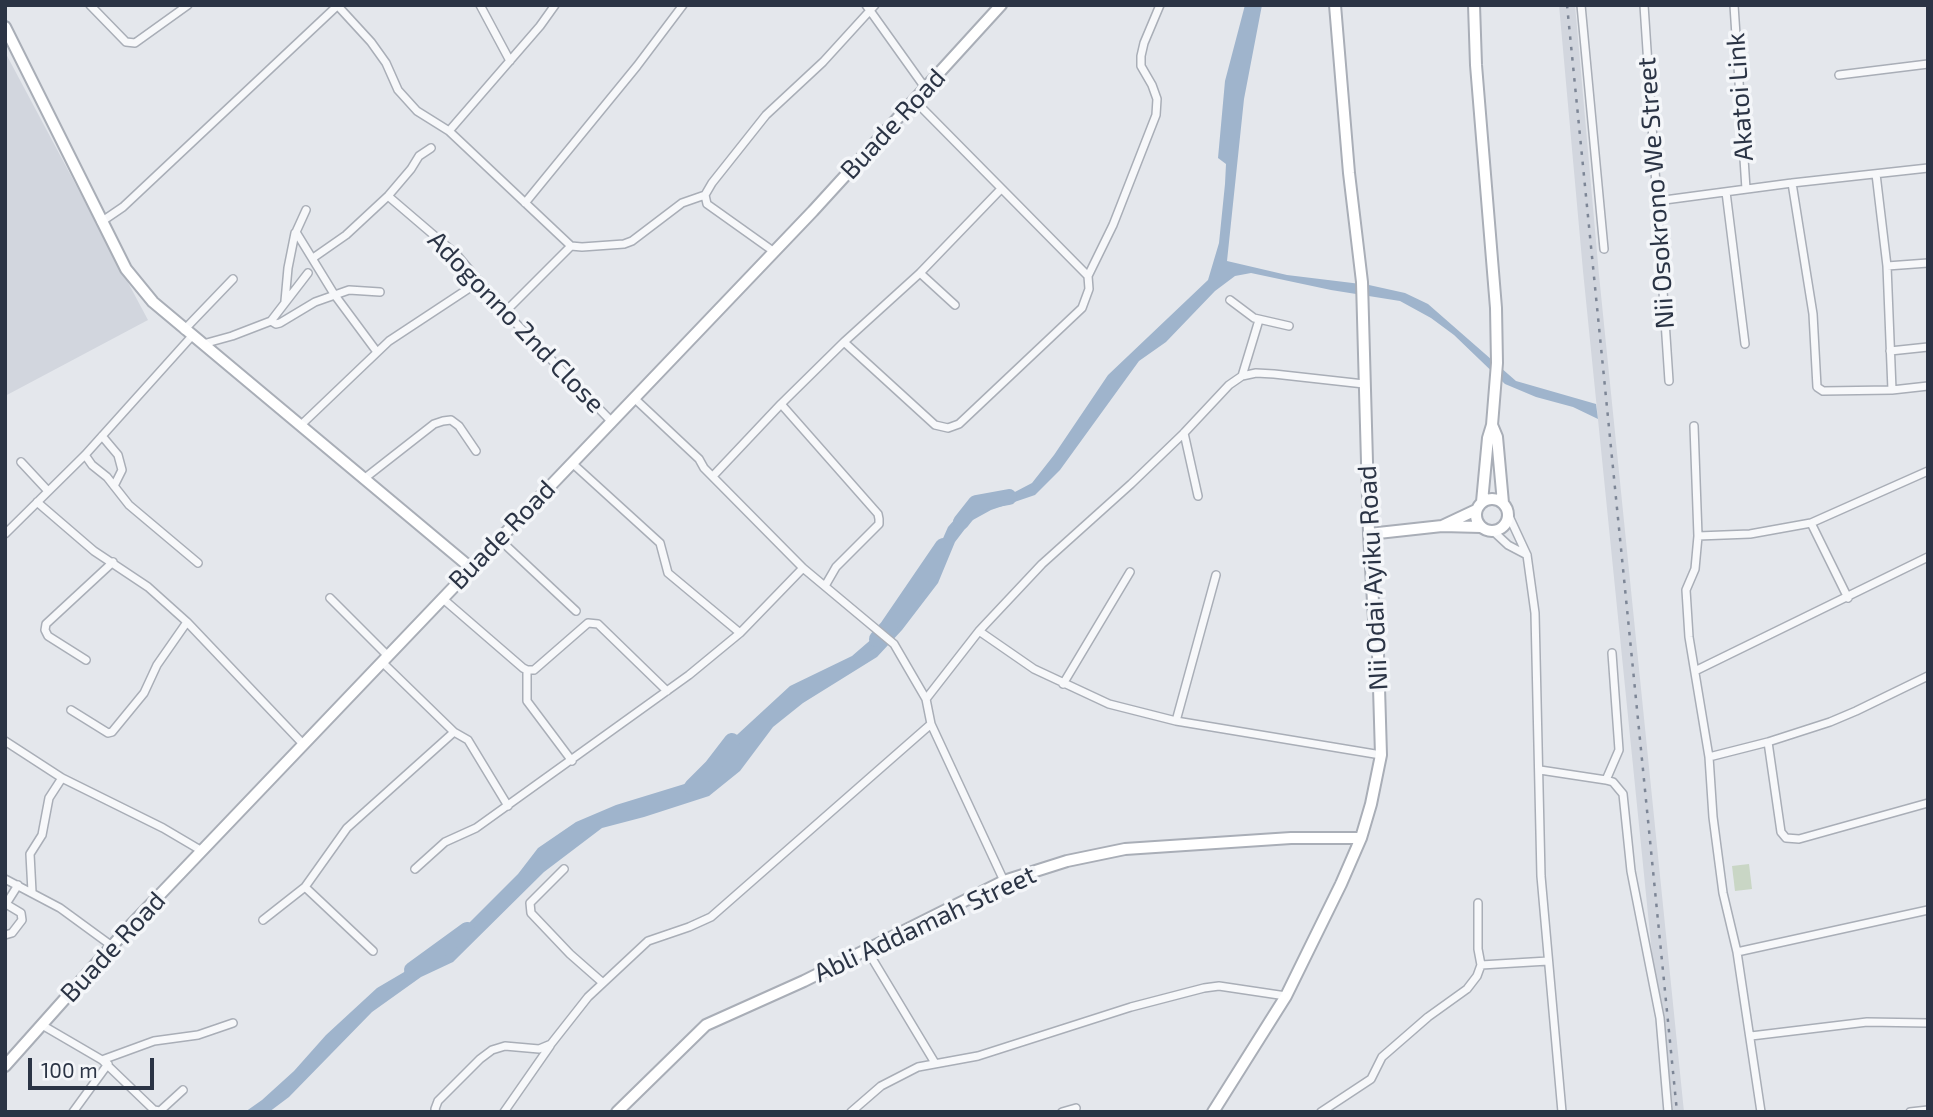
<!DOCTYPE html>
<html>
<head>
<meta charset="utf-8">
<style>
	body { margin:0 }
	#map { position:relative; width:1933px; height:1117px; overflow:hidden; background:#e4e7ec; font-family:"Exo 2",sans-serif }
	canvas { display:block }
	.frame { position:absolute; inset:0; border:7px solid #2b3445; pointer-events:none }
	.scale { position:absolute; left:28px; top:1058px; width:126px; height:32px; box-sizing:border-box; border:4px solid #2b3445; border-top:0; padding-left:9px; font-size:21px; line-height:24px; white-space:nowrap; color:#2b3445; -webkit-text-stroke:5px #f4f6f9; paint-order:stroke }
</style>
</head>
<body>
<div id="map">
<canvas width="1933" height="1117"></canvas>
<div class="frame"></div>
<div class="scale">100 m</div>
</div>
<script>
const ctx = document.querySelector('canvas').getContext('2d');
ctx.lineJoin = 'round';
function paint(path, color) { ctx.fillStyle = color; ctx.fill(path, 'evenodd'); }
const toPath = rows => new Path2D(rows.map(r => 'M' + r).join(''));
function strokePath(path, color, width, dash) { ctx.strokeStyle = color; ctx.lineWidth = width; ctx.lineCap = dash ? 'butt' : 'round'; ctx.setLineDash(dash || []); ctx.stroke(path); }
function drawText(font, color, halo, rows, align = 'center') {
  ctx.font = font + ' "Exo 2",sans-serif'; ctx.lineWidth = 7; ctx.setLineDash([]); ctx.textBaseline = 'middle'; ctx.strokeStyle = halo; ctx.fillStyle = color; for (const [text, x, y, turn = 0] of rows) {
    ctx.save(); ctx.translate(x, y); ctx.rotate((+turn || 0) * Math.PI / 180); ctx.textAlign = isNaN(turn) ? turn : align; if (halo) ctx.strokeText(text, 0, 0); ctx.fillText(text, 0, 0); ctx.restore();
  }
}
const built = toPath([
	[1559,5,1575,5,1599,275,1684,1112,1668,1112,1583,271],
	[5,52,148,320,5,396]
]);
const green = toPath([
	[1749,864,1752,889,1735,891,1732,866]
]);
const water = toPath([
	[1245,5,1262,5,1244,99,1227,261,1287,275,1369,285,1405,293,1428,304,1516,381,1596,404,1598,419,1573,407,1536,397,1505,384,1454,335,1431,318,1400,301,1331,290,1251,273,1235,276,1215,291,1166,342,1139,361,1060,470,1035,495,991,510,971,521,955,542,938,583,902,630,877,657,803,703,773,727,740,771,709,796,644,817,602,828,544,872,453,962,421,977,372,1012,289,1097,269,1112,245,1112,262,1100,294,1071,326,1035,377,988,411,968,444,952,454,938,518,874,538,848,576,822,616,805,691,782,714,769,726,745,790,686,852,656,896,618,921,588,948,527,963,510,1011,494,1032,483,1054,455,1108,375,1208,280,1219,243,1225,184,1226,164,1218,158,1225,81]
]);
const river = toPath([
	[961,522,976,503,1009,497],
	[877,639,887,628,943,546],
	[692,787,712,767,732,741],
	[412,970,467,930]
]);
const street = toPath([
	[90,5,126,42,135,43,188,5],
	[337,5,371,42,386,63,398,90,417,111,449,131,571,246,582,247,624,244,632,241,682,203,705,195,712,183,766,115,823,62,875,5],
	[480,5,510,61],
	[866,5,926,89],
	[1581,5,1604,249],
	[1644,5,1669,381],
	[1734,5,1746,189],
	[1839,75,1928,64],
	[915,101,1088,276],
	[449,131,540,26,555,5],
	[1876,174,1887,266,1892,390],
	[1792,183,1813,314,1817,387,1823,391,1892,390,1928,386],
	[1726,192,1745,344],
	[705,195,707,204,773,251],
	[388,196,457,255,505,312,611,421],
	[1657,201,1792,183,1928,168],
	[525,203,637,66,683,5],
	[306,210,296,232,334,294,377,352],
	[101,222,123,207,337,6],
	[313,258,346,235,388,196,411,169,419,156,431,148],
	[1887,266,1928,263],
	[920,273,955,305],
	[1230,300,1254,318,1289,326],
	[285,301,288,268,295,233],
	[505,312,571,246],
	[271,321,276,324,280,323,315,302,349,290,380,292],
	[184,330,233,279],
	[844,342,935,425,948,428,959,424,1082,308,1089,289,1088,276,1113,225,1156,115,1157,99,1152,85,1141,66,1141,56,1144,43,1160,5],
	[203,344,232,336,271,321,308,273],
	[1890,351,1928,347],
	[1242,376,1259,320],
	[634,398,699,459,704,468,803,568,894,644,926,699,931,724,1004,881],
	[781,404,878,514,879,519,879,524,836,567,825,586],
	[301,425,389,341,480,281],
	[1694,426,1698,536,1695,569,1686,590,1689,637,1709,757,1713,817,1723,893,1737,952,1761,1112],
	[1184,433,1198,496],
	[102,436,118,455,122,470,114,486],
	[85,455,92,465,107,477,129,505,198,563],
	[21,462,48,491],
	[572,463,660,543,668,573,740,633],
	[713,476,781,404,844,342,920,273,1001,189],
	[365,478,434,424,443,421,451,420,459,426,476,451],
	[37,502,94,551,148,587,187,622,304,745],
	[1508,514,1527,555,1535,613,1541,876,1562,1112],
	[1811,523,1848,598],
	[1493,531,1508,545,1527,555],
	[5,534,85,455,192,336],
	[1698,536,1750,534,1811,523,1928,471],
	[499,539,576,611],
	[330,598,388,656],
	[442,598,523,668,527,670,534,670,588,623,598,624,667,691],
	[979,631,1034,669,1109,704,1176,721,1381,755],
	[86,660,48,636,45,630,46,624,113,562],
	[382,662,454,732,468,740,508,806],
	[527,670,527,701,572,761],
	[1695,671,1928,557],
	[1063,684,1130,572],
	[926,699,979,631,1042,564,1131,484,1184,433,1229,385,1242,376,1256,373,1274,374,1364,384],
	[71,710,108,733,112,732,144,693,157,665,187,622],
	[1176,721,1216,575],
	[5,741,62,778,163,828,202,851],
	[1768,742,1781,832,1786,838,1799,839,1928,803],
	[1709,757,1768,742,1830,722,1856,711,1928,676],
	[1540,770,1606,780,1613,782,1623,794,1631,871,1660,1018,1668,1112],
	[1606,780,1619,750,1612,653],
	[415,869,445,842,476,828,689,675,740,633,803,568],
	[564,869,530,903,531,913,570,954,603,983],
	[5,879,60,908,112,946],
	[305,887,373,951],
	[32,892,30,854,42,835,49,798,62,778],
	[263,920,305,887,347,828,454,732],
	[5,935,12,933,22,920,21,913,6,904,18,885],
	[867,950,935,1063],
	[1737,952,1928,910],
	[1481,965,1548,961],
	[42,1025,102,1060,154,1110,160,1111,183,1090],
	[1751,1036,1867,1022,1928,1023],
	[102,1060,154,1041,198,1035,233,1023],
	[73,1112,108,1064],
	[436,1112,435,1109,438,1101,480,1059,492,1050,505,1046,539,1049,551,1044,588,997,648,941,689,927,711,917,931,724],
	[504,1112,550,1046],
	[851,1112,881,1086,918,1067,978,1056,1131,1007,1204,988,1219,986,1286,996],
	[1062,1112,1076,1108],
	[1321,1112,1371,1079,1382,1057,1428,1017,1467,989,1477,976,1481,965,1478,949,1478,903],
	[1910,1112,1928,1110]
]);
const secondary = toPath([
	[1474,5,1476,65,1496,308,1497,363,1492,425,1488,438,1482,502],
	[5,27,126,269,153,302,471,568],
	[1492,425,1497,437,1503,503],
	'1476 515a16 16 0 1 1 32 0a16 16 0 1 1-32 0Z',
	[1442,526,1476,510],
	[1369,534,1442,526,1481,527],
	[5,1066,129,927,813,211,1001,5],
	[617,1112,706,1025,804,981,1004,881,1067,861,1125,849,1291,838,1361,838],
	[1213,1112,1286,996,1341,884,1361,838,1371,804,1381,755,1378,654,1374,619,1369,534,1362,282,1349,173,1335,5]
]);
const rail = toPath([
	[1567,5,1677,1112]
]);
const streetNames = [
	["Akatoi Link",1740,97,-94],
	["Buade Road",893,124,-47],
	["Nii Osokrono We Street",1656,193,-94],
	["Adogonno 2nd Close",516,322,46],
	["Buade Road",502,535,-46],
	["Nii Odai Ayiku Road",1373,578,-93],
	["Abli Addamah Street",925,924,-25],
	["Buade Road",113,947,-47]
];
paint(built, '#d2d6de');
paint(green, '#c9d6c5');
paint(water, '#9fb4cc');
strokePath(river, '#9fb4cc', 16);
strokePath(street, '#a9aeb7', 10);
strokePath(secondary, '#a9aeb7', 14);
strokePath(street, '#f7f8fa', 7);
strokePath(secondary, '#fff', 10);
strokePath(rail, '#7d8696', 2.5, [3.5, 7]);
drawText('26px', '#2b3445', '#f4f6f9', streetNames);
</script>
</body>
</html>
